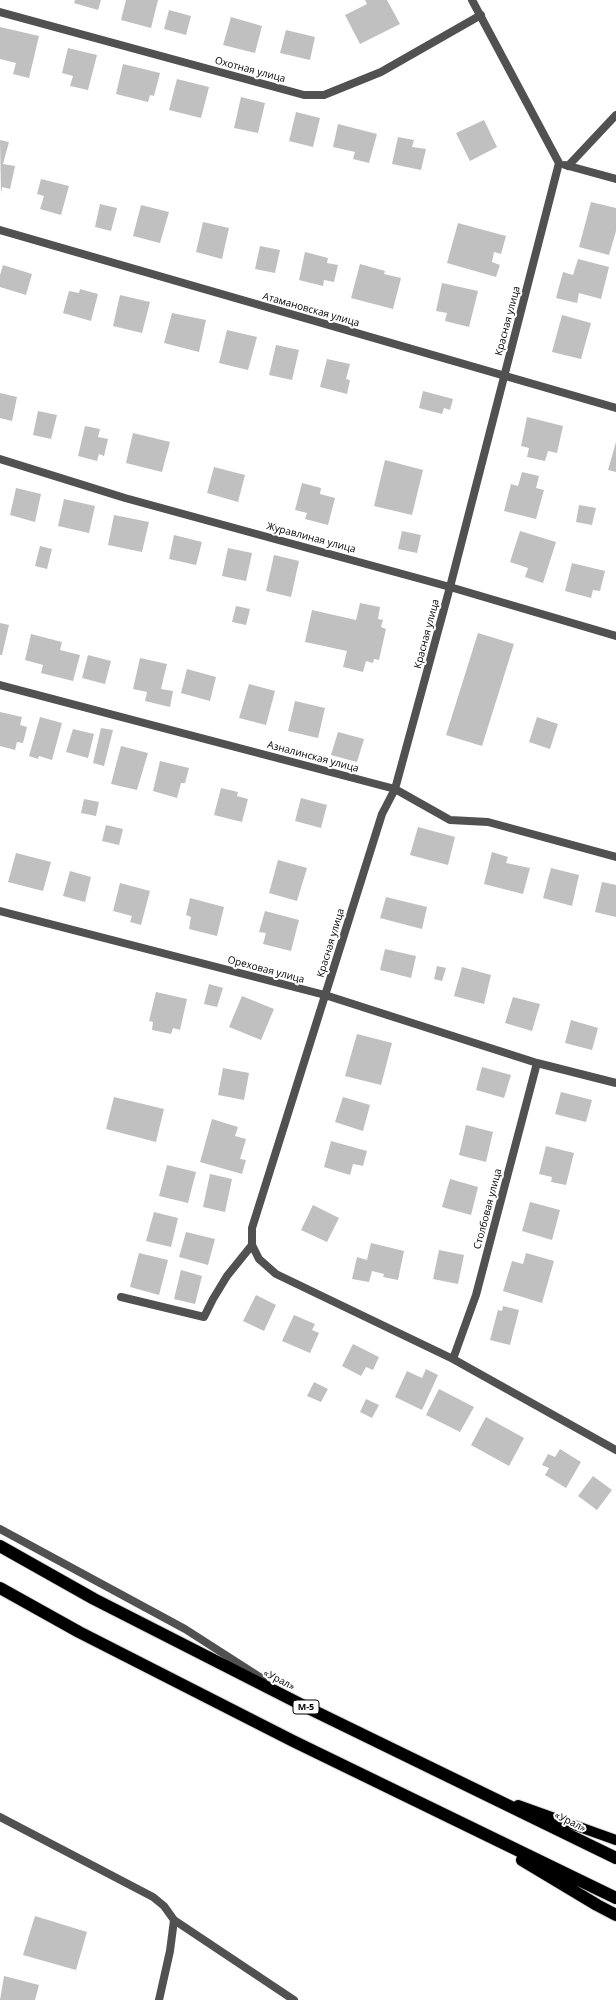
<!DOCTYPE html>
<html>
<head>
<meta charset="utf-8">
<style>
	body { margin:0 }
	canvas { display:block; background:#fff }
</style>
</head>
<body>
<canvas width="616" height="2000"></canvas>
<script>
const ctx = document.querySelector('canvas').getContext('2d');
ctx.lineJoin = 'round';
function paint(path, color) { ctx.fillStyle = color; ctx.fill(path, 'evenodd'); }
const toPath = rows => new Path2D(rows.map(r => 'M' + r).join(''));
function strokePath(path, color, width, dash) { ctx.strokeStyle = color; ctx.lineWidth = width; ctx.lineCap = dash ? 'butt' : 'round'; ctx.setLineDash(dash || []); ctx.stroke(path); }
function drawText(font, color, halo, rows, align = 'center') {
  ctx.font = font + ' "Open Sans",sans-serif'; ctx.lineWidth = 4; ctx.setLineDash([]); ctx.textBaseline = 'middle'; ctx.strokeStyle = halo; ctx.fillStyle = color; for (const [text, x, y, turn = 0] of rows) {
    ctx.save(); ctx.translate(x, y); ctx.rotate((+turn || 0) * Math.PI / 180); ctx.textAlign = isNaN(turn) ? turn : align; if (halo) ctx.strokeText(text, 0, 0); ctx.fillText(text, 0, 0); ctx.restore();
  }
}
const building = toPath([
	[75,0,101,0,98,10,74,3],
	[126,0,158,0,151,28,121,20],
	[365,0,387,0,400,24,360,44,345,15,367,4],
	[169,10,191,16,186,35,164,29],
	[231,17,262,26,255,53,223,45],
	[0,27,39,36,29,78,13,74,16,63,0,59],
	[286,30,315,37,310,60,280,53],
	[68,48,97,55,88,90,70,86,73,76,62,73],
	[123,64,160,73,154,96,150,95,148,102,116,94],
	[177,79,209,87,201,118,169,110],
	[241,97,265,103,258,133,234,128],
	[296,112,320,118,313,147,289,141],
	[484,120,497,147,470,161,456,133],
	[338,124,377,134,369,163,353,159,355,152,333,147],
	[398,137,414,140,412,147,426,149,421,170,392,164],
	[0,140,9,142,3,164,15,166,10,189,2,187,1,194],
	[41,179,69,186,61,215,40,209,44,196,37,194],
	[591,202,616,208,616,231,609,255,579,247],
	[100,204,117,208,111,231,95,227],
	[141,205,169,212,160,243,133,236],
	[203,222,229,228,222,259,196,252],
	[458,223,506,236,501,254,494,252,492,262,500,265,496,277,447,263],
	[260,246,280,250,275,273,255,269],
	[305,252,328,258,327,263,338,265,334,282,324,280,323,286,299,280],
	[578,259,609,267,601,299,579,293,577,303,556,298,563,272,573,275],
	[360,264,385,271,384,274,401,278,393,309,351,298],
	[3,265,32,274,26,295,0,287,0,275],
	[442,283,478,291,469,327,445,321,447,313,436,311],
	[80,289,98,294,91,321,63,313,69,291,79,293],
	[120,295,150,302,142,333,113,326],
	[172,313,206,320,199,352,164,343],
	[562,315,591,323,581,359,552,352],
	[227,330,257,337,248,370,219,363],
	[276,345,299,350,292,380,269,375],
	[327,359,350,364,346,379,350,380,347,394,320,387],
	[423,391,453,399,450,410,444,408,442,414,419,408],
	[0,393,17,397,12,421,0,418],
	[38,411,57,415,51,439,33,435],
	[527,417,563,426,557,453,548,451,545,461,527,457,529,448,521,446],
	[85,426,100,429,98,437,108,439,104,456,99,454,97,461,78,456],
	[133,433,170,442,162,472,126,463],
	[616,442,616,472,608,470],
	[385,460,423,470,412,515,374,506],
	[214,467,245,475,238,502,207,493],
	[522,472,539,476,536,488,544,490,536,519,504,511,511,484,518,486],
	[302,483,321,488,320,494,335,498,328,525,305,519,307,513,295,510],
	[16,488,41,494,35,522,10,515],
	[64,499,95,506,89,533,58,526],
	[579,505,596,508,592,525,576,522],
	[114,515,149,522,142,552,108,545],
	[402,531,421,535,417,553,398,549],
	[520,531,556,542,543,583,525,577,528,568,510,562],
	[174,535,202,542,196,565,169,559],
	[40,546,52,549,47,569,35,566],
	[228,548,252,553,246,581,222,576],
	[274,555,299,561,291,597,266,591],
	[572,563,605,571,600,591,593,590,591,598,565,591],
	[360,603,380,607,378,619,383,620,381,627,386,629,379,660,374,659,373,663,366,661,363,672,343,667,347,651,305,642,312,610,356,620],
	[236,606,250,609,246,625,232,622],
	[0,623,9,625,2,655,0,655],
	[478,633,514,644,482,746,446,735],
	[31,634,62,642,60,650,80,655,73,681,41,673,43,665,25,660],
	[88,655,111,661,105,684,82,678],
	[140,658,167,664,161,689,173,691,170,707,145,701,147,692,133,689],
	[187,669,216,677,210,701,181,693],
	[249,684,275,691,266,725,239,718],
	[295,701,325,708,318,738,288,731],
	[0,712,22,717,20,725,27,727,23,743,17,742,15,750,0,746],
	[40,717,62,723,52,760,39,756,38,759,29,756],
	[537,717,558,724,550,749,529,742],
	[101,728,113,730,104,766,93,763],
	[73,729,94,734,88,758,66,752],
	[338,732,364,739,357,762,331,755],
	[121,746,148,753,137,790,111,784],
	[160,761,189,768,185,783,181,783,177,798,153,791],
	[221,788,238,792,237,796,248,799,242,822,214,815],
	[301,798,327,805,321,828,295,821],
	[84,799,99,802,96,816,81,813],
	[106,825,123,829,119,845,102,841],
	[418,827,455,837,448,865,410,855],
	[492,852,508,857,506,863,530,868,523,894,484,884],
	[16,853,51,862,43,891,8,882],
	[278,860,307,868,297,901,269,893],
	[551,868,579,875,572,906,543,898],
	[70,871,91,877,85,902,63,896],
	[602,882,616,885,616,917,595,912],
	[120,883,150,891,141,925,130,922,132,916,113,911],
	[386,897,427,907,422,929,380,918],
	[190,898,224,907,217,936,189,929,191,917,186,915],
	[265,911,299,920,291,951,263,944,266,933,259,932],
	[385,949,416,956,411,978,380,970],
	[437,966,446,968,442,981,434,979],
	[462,967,491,975,484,1004,454,996],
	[209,984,223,988,217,1007,204,1004],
	[156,992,187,999,180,1030,173,1028,171,1034,152,1030,153,1022,149,1021],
	[242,996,274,1009,261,1040,229,1027],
	[513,997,540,1004,532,1031,505,1023],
	[571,1020,598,1028,592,1050,565,1043],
	[357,1034,392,1043,381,1085,345,1076],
	[482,1067,511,1075,504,1098,476,1090],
	[223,1068,249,1073,244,1100,218,1095],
	[561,1092,592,1100,586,1122,555,1114],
	[114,1097,164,1109,156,1142,106,1129],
	[343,1097,370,1105,363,1131,335,1122],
	[212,1119,238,1127,235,1136,246,1139,240,1159,246,1160,242,1174,200,1162],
	[466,1125,493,1132,486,1162,459,1155],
	[331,1141,367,1151,363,1166,353,1164,350,1175,324,1167],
	[546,1146,574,1153,566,1185,551,1182,552,1177,539,1174],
	[167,1165,196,1172,188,1203,159,1196],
	[210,1174,232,1179,225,1212,203,1207],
	[450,1179,478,1187,471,1215,442,1207],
	[530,1202,560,1210,552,1240,522,1231],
	[313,1205,339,1218,327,1242,301,1230],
	[154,1212,178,1218,171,1247,146,1241],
	[186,1232,215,1239,208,1265,179,1257],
	[371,1243,404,1251,398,1280,383,1277,384,1274,372,1271,369,1282,352,1279,357,1257,367,1260],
	[439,1250,464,1255,458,1284,433,1279],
	[139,1253,168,1260,159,1295,130,1287],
	[526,1253,554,1261,542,1303,503,1291,512,1261,523,1264],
	[181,1270,202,1276,195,1304,174,1299],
	[256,1295,276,1305,264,1331,243,1321],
	[503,1306,519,1310,510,1345,490,1340,498,1310,502,1311],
	[294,1315,315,1324,312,1330,319,1333,310,1353,282,1341],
	[353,1344,379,1357,373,1370,366,1367,361,1376,342,1366],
	[426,1369,438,1375,422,1410,395,1397,407,1371,422,1378],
	[314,1382,328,1389,321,1402,307,1396],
	[439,1389,474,1407,460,1432,426,1415],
	[366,1399,379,1405,372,1418,360,1412],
	[486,1417,524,1438,509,1466,471,1445],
	[560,1449,581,1462,566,1488,545,1475,549,1468,542,1465,548,1454,555,1457],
	[593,1476,612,1490,597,1510,578,1496],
	[35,1916,87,1932,76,1970,23,1955],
	[4,1976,39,1985,35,2000,0,2000]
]);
const street = toPath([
	[472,0,559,163,450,587,395,789,382,814,252,1228,252,1245,259,1259,276,1274,453,1359,616,1450],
	[0,12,304,95,324,95,381,72,481,15],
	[565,165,616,179],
	[568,166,616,115],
	[0,230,616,408],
	[0,459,125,498,450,587,616,636],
	[0,685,395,789,450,820,488,822,616,857],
	[0,911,325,995,537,1063,616,1083],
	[121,1297,204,1317,213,1299,227,1276,252,1245],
	[453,1359,476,1295,537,1063],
	[0,1529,185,1629,263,1679],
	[0,1817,153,1897,164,1906,174,1920,294,2000],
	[159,2000,170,1951,174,1920]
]);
const primary = toPath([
	[518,1805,616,1840]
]);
const highway = toPath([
	[0,1546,94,1599,308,1708,616,1858],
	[0,1588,79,1632,293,1741,616,1898],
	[522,1860,597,1905,616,1915]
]);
const shields = [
	[306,1707,26]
];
const shieldNames = [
	["М-5",306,1707]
];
const streetNames = [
	["Охотная улица",250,70,15],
	["Атамановская улица",311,310,16],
	["Красная улица",508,321,-75],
	["Журавлиная улица",311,538,15],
	["Красная улица",427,634,-75],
	["Азналинская улица",313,757,15],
	["Красная улица",331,943,-73],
	["Ореховая улица",266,970,15],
	["Столбовая улица",488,1209,-75],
	["«Урал»",279,1680,27],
	["«Урал»",570,1822,26]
];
paint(building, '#c0c0c0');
strokePath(primary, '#dbdbdb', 12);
strokePath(highway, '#dbdbdb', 14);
strokePath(street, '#515151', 8);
strokePath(primary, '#000', 10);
strokePath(highway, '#000', 12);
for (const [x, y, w] of shields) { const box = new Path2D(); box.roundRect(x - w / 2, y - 7, w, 14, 3); ctx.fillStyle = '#fff'; ctx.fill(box); strokePath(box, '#000', 1); }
drawText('bold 9px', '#000', null, shieldNames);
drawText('10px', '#000', '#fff', streetNames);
</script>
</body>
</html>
